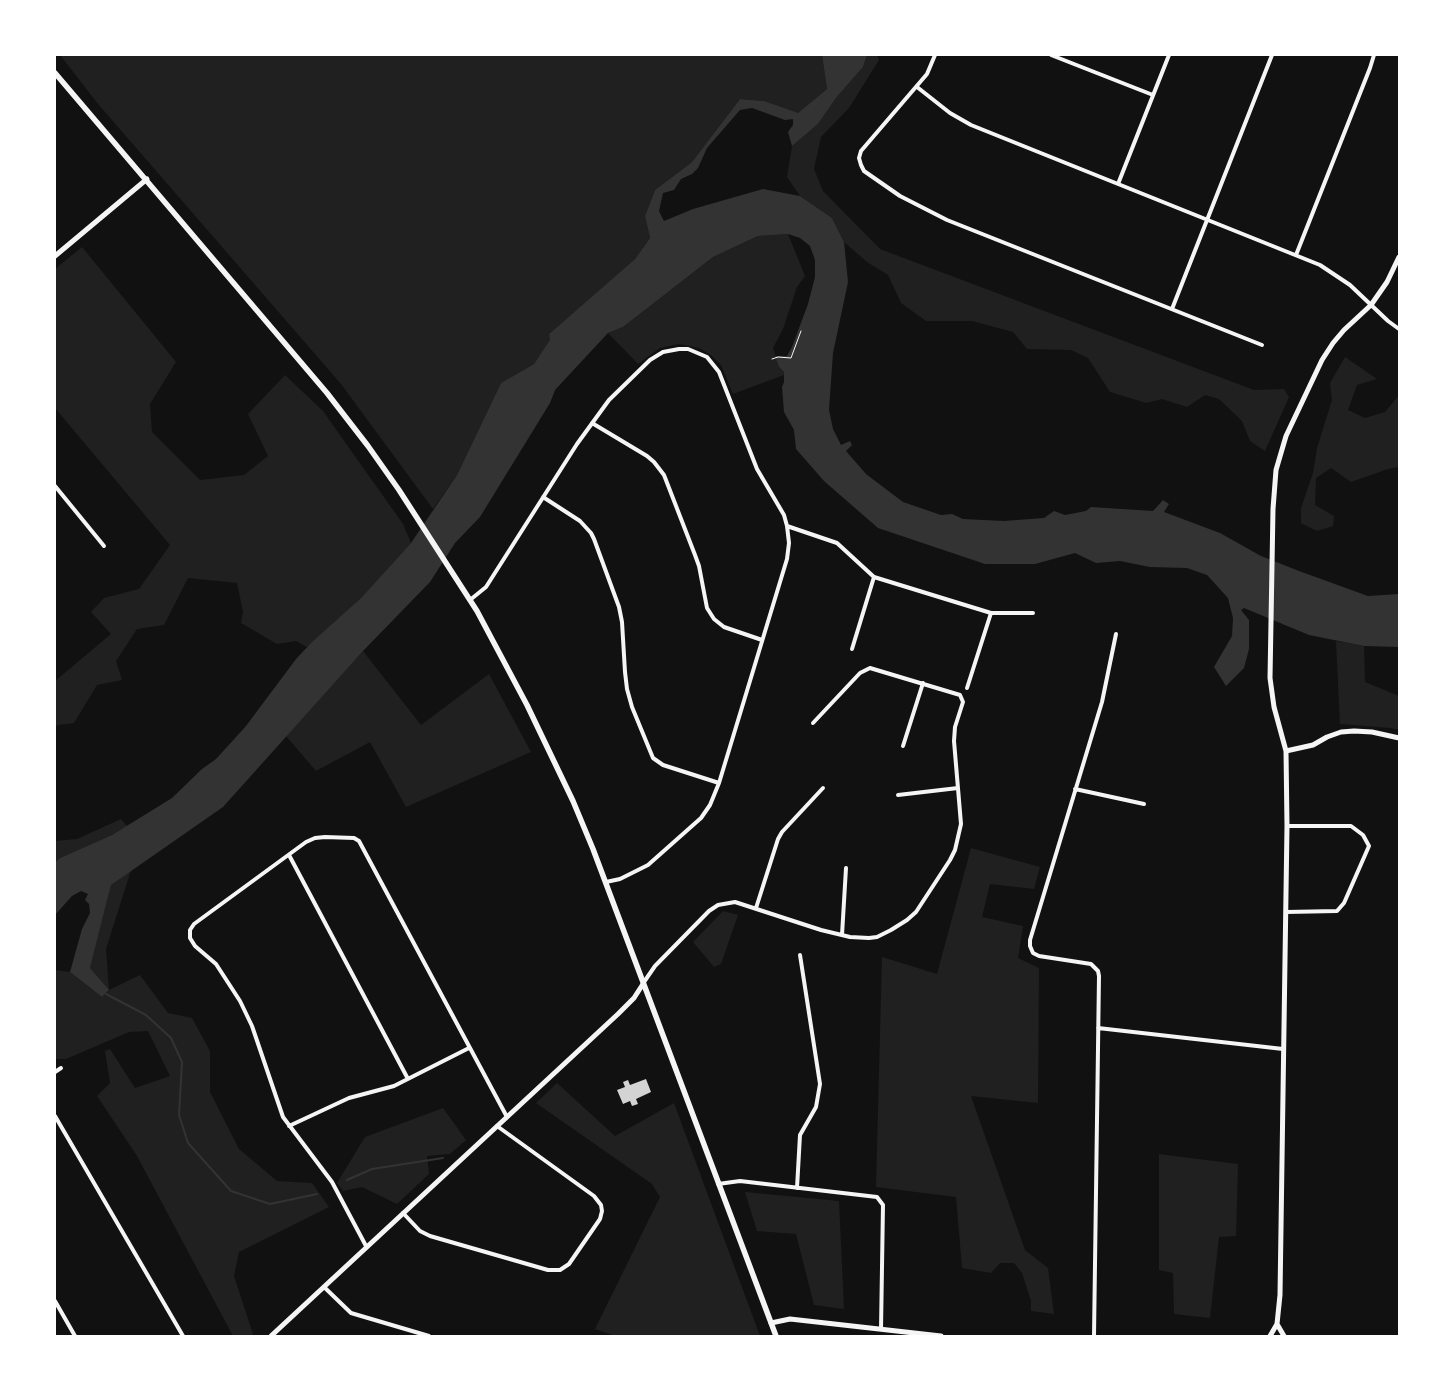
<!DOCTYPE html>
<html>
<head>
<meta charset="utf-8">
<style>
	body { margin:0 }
	#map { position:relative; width:1454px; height:1391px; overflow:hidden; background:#111; font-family:Quicksand,sans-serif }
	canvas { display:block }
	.frame { position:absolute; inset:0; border:56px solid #fff; pointer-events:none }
</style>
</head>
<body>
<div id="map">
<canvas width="1454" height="1391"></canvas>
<div class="frame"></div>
</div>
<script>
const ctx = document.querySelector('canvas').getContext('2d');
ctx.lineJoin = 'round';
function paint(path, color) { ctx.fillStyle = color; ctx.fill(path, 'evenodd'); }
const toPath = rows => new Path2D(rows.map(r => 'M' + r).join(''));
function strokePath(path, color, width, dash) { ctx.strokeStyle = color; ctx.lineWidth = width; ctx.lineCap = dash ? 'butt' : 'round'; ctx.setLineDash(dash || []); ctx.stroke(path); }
const green = toPath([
	[60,55,822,55,827,89,797,114,764,101,740,99,692,162,655,190,645,216,650,238,635,259,549,334,551,340,534,364,501,383,457,475,433,509,341,384,98,104],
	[867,55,877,55,879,60,849,108,821,137,814,169,823,191,880,249,1254,390,1284,389,1289,397,1265,451,1250,441,1242,421,1219,399,1205,395,1187,407,1162,399,1146,403,1110,392,1088,358,1071,350,1027,349,1013,332,972,321,926,321,901,303,888,275,867,262,844,242,832,218,800,196,787,177,792,146,818,124,836,98,863,67],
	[788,234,805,276,797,287,783,329,773,348,779,367,784,372,784,375,733,394,721,365,711,355,699,348,679,344,660,348,638,364,608,333,623,327,713,257,758,236],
	[82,247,176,362,150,404,152,432,200,480,244,475,268,456,248,414,285,375,323,411,403,524,411,543,361,598,307,647,296,641,277,644,241,623,243,612,237,583,188,578,164,625,137,629,116,661,122,680,97,685,74,723,58,725,55,727,55,681,111,634,91,612,104,598,139,589,170,545,55,408,55,269],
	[1345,357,1377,379,1357,385,1348,410,1365,418,1385,412,1399,395,1399,467,1388,469,1351,482,1331,468,1316,478,1315,505,1334,516,1333,526,1317,531,1301,523,1301,508,1313,473,1317,448,1332,400,1330,383],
	[1336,641,1364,646,1365,682,1399,696,1399,730,1390,728,1340,724],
	[363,651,421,725,489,674,531,752,406,807,370,742,316,771,286,736],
	[121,819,127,826,112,835,60,858,55,862,55,841,77,839],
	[971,848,1040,867,1034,889,990,884,982,917,1023,926,1018,958,1039,968,1038,1103,971,1096,1025,1250,1048,1268,1054,1314,1031,1311,1031,1301,1022,1273,1014,1263,1000,1263,991,1273,962,1268,956,1197,876,1187,882,957,937,974],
	[131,870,106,949,109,990,140,975,168,1013,192,1018,210,1051,210,1092,239,1149,277,1181,312,1183,329,1207,239,1252,234,1276,253,1334,251,1336,233,1336,137,1156,97,1096,110,1083,105,1051,110,1049,135,1088,170,1076,148,1031,129,1032,66,1059,55,1059,55,970,70,972,102,997,109,991,90,968,111,885],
	[723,911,738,915,721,964,714,967,693,942],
	[557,1083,615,1136,674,1103,760,1336,615,1336,595,1329,660,1197,652,1184,536,1103],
	[443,1108,466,1140,450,1154,427,1156,429,1174,397,1204,362,1187,343,1191,337,1183,365,1137],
	[1159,1154,1238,1164,1236,1236,1219,1237,1210,1318,1174,1314,1173,1273,1159,1270],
	[745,1192,839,1201,844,1309,814,1305,796,1234,757,1231]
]);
const water = toPath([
	[822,55,867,55,863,67,836,98,818,124,792,146,788,132,793,125,793,119,785,120,752,108,740,110,707,148,698,168,692,174,681,179,674,190,663,193,659,211,664,221,693,209,763,189,800,196,832,218,844,242,848,282,833,353,829,410,833,429,841,445,850,441,852,445,846,451,866,474,903,502,941,515,952,514,963,519,1004,521,1044,518,1054,511,1065,515,1086,511,1091,507,1153,511,1163,500,1169,504,1164,512,1220,533,1261,556,1299,571,1368,596,1399,594,1399,647,1364,646,1309,635,1244,608,1241,610,1249,620,1249,649,1244,668,1226,686,1214,667,1232,636,1233,618,1228,598,1207,575,1187,568,1150,567,1120,561,1096,563,1075,553,1035,564,985,564,878,528,824,481,796,449,794,430,784,412,782,387,784,382,784,372,779,367,775,356,787,356,792,347,808,304,815,277,815,260,810,246,800,238,788,234,758,236,713,257,623,327,608,333,555,390,550,403,480,517,455,543,430,582,363,651,223,807,111,885,90,968,109,990,102,997,70,972,82,929,90,913,89,904,85,900,88,894,81,891,72,896,55,915,55,862,60,858,112,835,172,798,202,769,216,759,246,726,296,659,312,642,361,598,411,543,457,475,501,383,534,364,550,340,549,334,635,259,650,238,645,216,655,190,692,162,740,99,764,101,798,113,827,89]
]);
const stream = toPath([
	[106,994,146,1015,171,1038,182,1062,179,1115,188,1143,231,1191,270,1204,317,1194],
	[347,1180,372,1169,443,1158]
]);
const building = toPath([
	[646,1079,651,1092,636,1099,638,1104,632,1106,630,1101,623,1104,617,1090,625,1087,623,1082,628,1080,630,1085]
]);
const path = toPath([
	[772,359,778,357,791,358,801,331]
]);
const minor = toPath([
	[935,55,927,74,861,151,859,158,861,165,864,171,900,196,947,220,1262,345],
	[1051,55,1153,95],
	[917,87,950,113,971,125,1320,265,1350,285,1388,321,1399,329],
	[1118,184,1169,55],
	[1296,255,1370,68,1374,55],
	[1172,309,1272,55],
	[592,423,647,456,654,462,664,475,695,555,699,566,707,608,714,619,724,627,762,640],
	[55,486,104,546],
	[543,497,580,521,591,533,594,539,619,607,622,622,625,672,627,689,632,707,653,758,663,765,719,783],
	[470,600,486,587,577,444,609,400,650,360,663,352,679,349,688,349,707,357,719,372,757,469,784,515,787,526,837,543,874,577,991,613,1033,613],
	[852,649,874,577],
	[967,688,991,613],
	[903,746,923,683],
	[1075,789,1144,804],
	[898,795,958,788],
	[289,855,408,1079],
	[606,882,620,879,648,865,701,818,710,805,719,783,787,559,789,543,787,526],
	[756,908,778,839,782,832,823,788],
	[1286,912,1337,911,1344,903,1369,846,1363,835,1351,826,1287,826],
	[842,935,846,868],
	[644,982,655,966,709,911,718,905,735,902,821,930,850,937,869,938,877,937,891,930,907,920,916,912,950,860,955,850,961,824,954,741,955,727,963,702,960,695,870,668,860,673,813,723],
	[1098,1028,1283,1049],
	[55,1072,61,1068],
	[55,1116,183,1336],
	[289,1126,349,1098,394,1086,469,1048],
	[718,1184,740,1181,877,1197,883,1205,881,1329],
	[797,1188,800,1135,816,1107,820,1084,800,955],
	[403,1213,420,1231,430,1236,548,1270,560,1270,569,1264,600,1219,602,1211,601,1205,594,1196,497,1126],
	[366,1246,332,1182,283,1117,252,1026,240,1001,216,964,195,946,190,938,190,930,194,924,306,842,315,838,325,837,354,838,359,841,507,1117],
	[324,1287,351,1313,429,1336],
	[55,1301,75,1336],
	[1094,1336,1099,976,1098,971,1091,964,1039,956,1033,953,1030,946,1030,940,1102,702,1116,634]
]);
const tertiary = toPath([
	[55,256,147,179],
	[1286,751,1313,745,1327,737,1341,732,1354,731,1372,732,1399,738],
	[771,1323,790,1319,941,1336],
	[1277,1324,1284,1336],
	[271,1336,618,1014,634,998,643,984],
	[1270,1336,1277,1324,1280,1295,1287,826,1286,751,1274,707,1270,678,1273,509,1276,470,1286,436,1322,360,1333,343,1344,330,1371,305,1387,282,1399,257]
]);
const secondary = toPath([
	[55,73,327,393,368,446,399,490,477,611,527,705,573,801,593,849,776,1336]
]);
paint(green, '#202020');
paint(water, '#333');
strokePath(stream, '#333', 2);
paint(building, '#d3d3d3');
strokePath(path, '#f5f5f5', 1);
strokePath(minor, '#f5f5f5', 4);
strokePath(tertiary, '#f5f5f5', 5);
strokePath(secondary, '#f5f5f5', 5.5);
</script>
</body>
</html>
